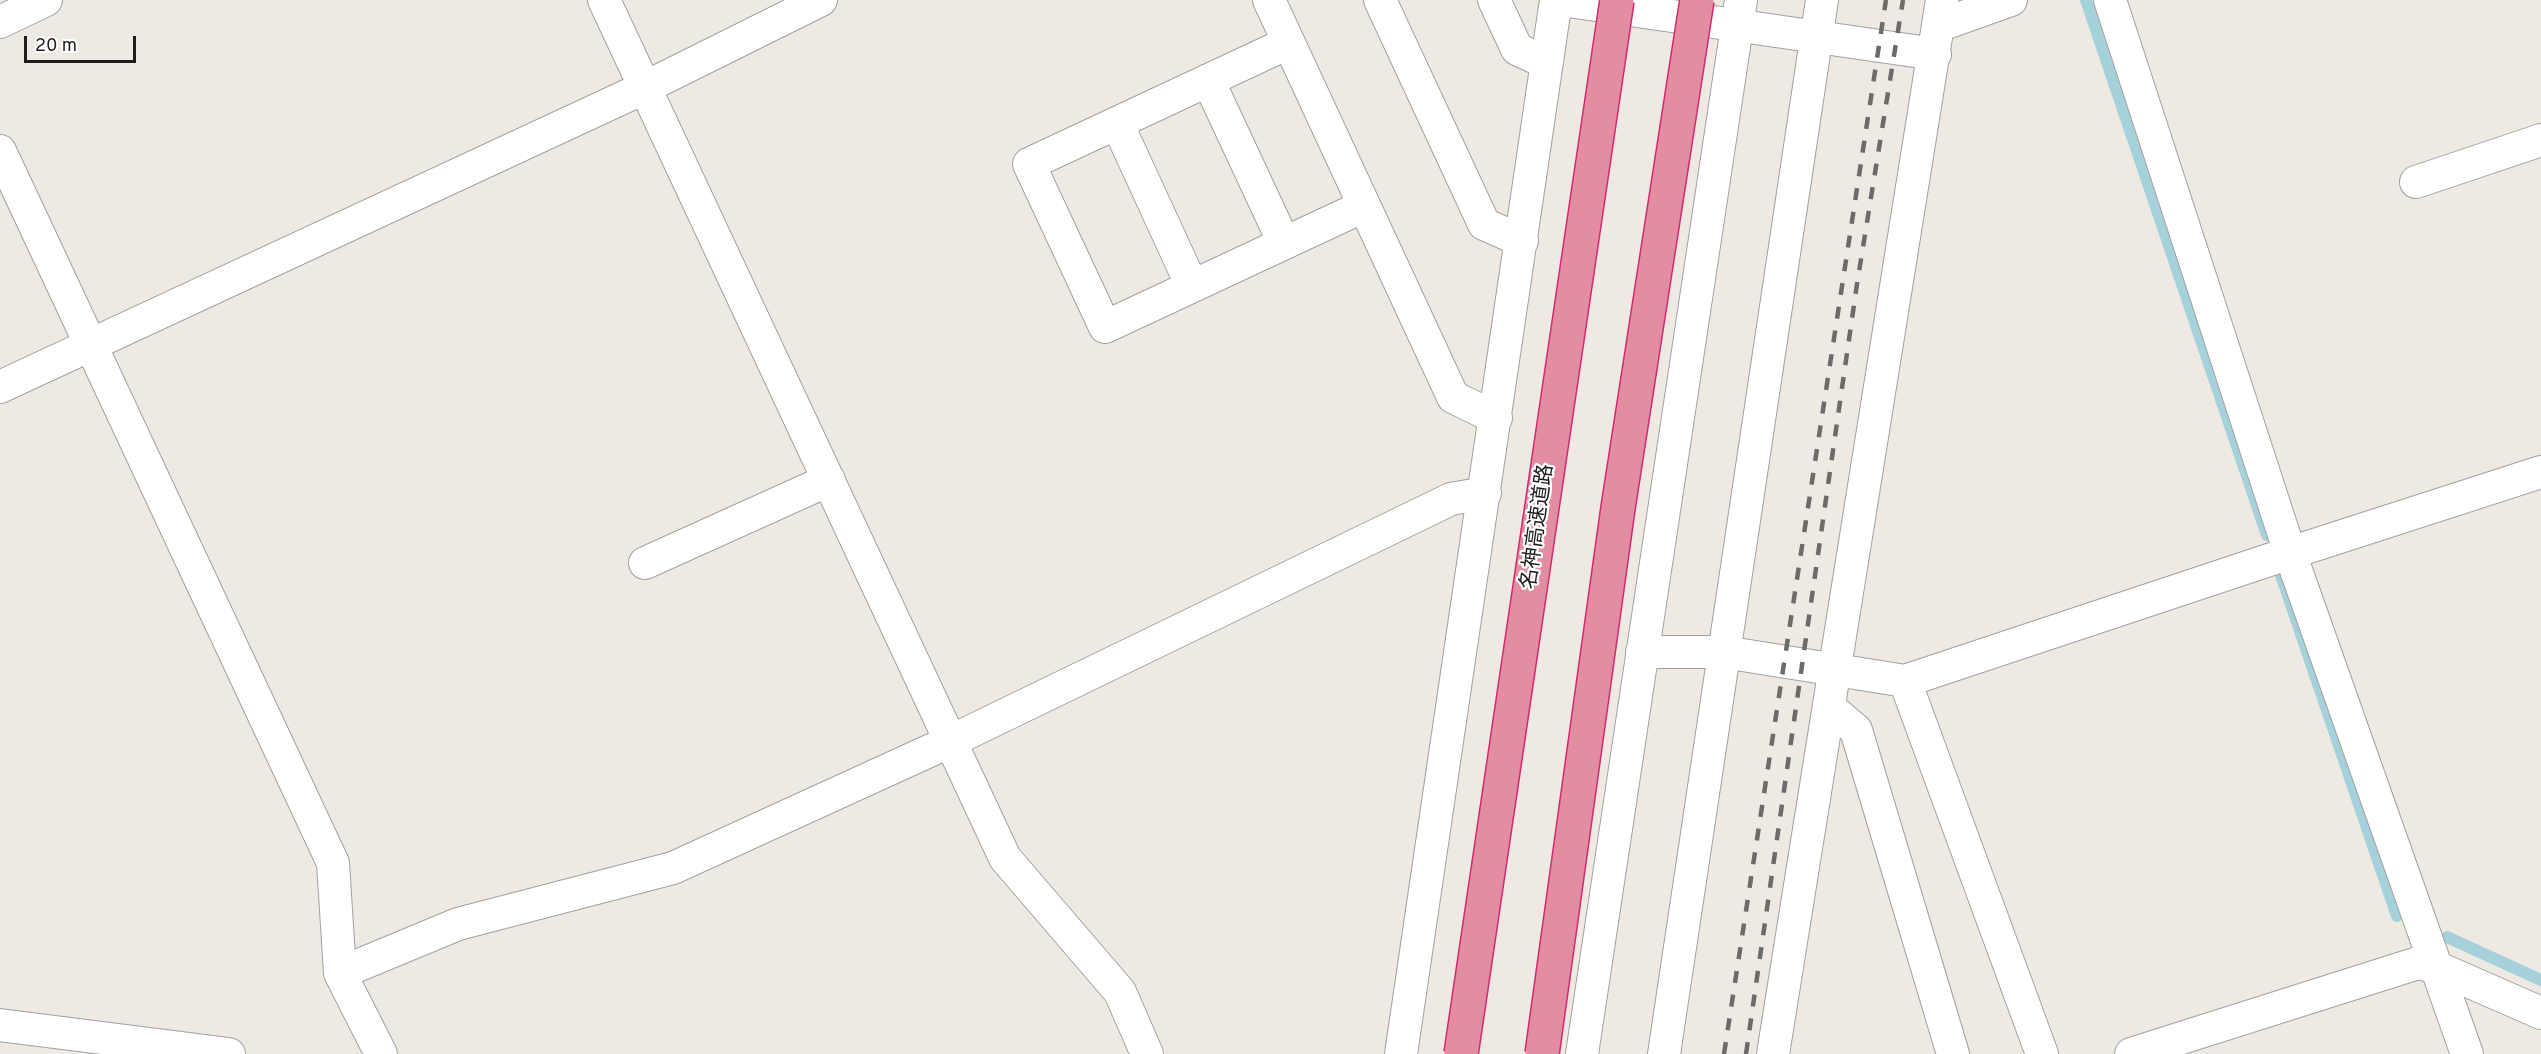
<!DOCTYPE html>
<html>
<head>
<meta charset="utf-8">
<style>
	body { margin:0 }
	#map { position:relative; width:2541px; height:1054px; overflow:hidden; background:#eee9e3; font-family:Overpass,sans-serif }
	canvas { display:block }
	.scale { position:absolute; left:24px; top:36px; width:112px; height:27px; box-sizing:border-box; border:3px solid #1d1d1d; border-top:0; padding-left:8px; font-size:18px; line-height:21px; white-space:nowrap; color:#1d1d1d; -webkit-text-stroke:4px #fff; paint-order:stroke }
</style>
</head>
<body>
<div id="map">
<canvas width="2541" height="1054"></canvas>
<div class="scale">20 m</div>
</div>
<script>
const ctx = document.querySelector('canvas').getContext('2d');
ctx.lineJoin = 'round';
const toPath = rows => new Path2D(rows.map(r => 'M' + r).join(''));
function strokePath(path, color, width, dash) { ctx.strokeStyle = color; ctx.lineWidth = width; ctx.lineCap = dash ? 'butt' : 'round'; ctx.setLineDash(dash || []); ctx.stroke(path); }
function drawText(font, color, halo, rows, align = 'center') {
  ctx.font = font + ' Overpass,"Noto Sans JP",sans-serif'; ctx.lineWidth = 4.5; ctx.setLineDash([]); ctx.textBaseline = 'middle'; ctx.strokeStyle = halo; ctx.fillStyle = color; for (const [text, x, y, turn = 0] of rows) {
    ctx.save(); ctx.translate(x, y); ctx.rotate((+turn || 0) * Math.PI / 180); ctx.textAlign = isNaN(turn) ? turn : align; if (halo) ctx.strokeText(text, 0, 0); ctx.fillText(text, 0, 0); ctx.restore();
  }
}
const stream = toPath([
	[2086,0,2267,535],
	[2280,572,2397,916],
	[2447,937,2541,980]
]);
const minor = toPath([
	[604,0,1005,858,1120,992,1147,1054],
	[1269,0,1453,397,1496,418],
	[1380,0,1484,224,1522,241],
	[1494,0,1517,49,1547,63],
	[1561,0,1935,54],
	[2110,0,2290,553,2467,1054],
	[0,22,46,0],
	[1938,26,2011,0],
	[1288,43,1029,164,1105,327,1364,206],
	[1208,80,1284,243],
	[1117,123,1192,286],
	[0,151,333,863,340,973,381,1054],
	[2416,182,2541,140],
	[0,387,646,87,821,0],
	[645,563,829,480],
	[1642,652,1724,652,1905,681,2290,553,2541,472],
	[1905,681,2042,1054],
	[1830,708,1856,730,1953,1054],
	[340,973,458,924,673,868,951,741,1451,499,1485,493],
	[0,1025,229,1054],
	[1401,1054,1556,0],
	[1582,1054,1741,0],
	[1664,1054,1822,0],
	[1773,1054,1942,0],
	[2131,1054,2418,963,2438,968,2541,1013]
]);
const rail = toPath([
	[1724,1054,1886,0],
	[1746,1054,1857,284,1903,0]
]);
const motorwayBridge = toPath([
	[1461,1054,1617,0],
	[1542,1054,1618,508,1697,0]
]);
const streetNames = [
	["名神高速道路",1539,527,-82]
];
strokePath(stream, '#a5d2da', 12);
strokePath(minor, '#a1a1a1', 34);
strokePath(minor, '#fff', 32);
strokePath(rail, '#6b6b6b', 4.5, [12, 12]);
strokePath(motorwayBridge, '#d22a70', 36, []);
strokePath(motorwayBridge, '#e38da3', 33);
drawText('21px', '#1d1d1d', '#fff', streetNames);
</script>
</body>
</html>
